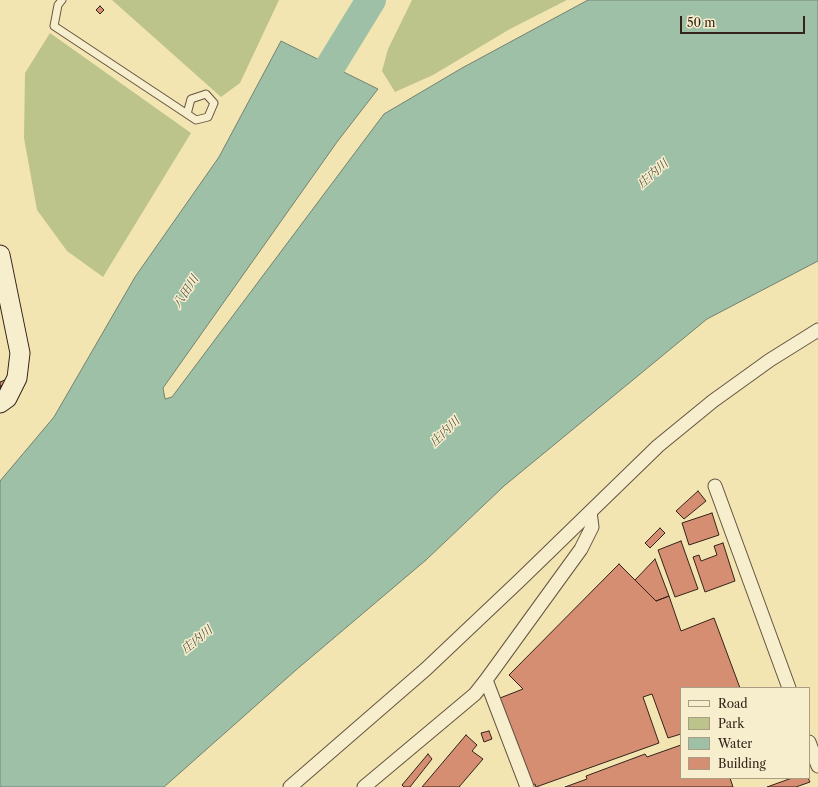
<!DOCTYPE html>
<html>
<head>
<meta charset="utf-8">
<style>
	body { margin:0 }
	#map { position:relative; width:818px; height:787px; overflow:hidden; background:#f3e5b2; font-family:"Libre Caslon Text",serif }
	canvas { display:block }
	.legend { position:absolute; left:680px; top:687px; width:130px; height:92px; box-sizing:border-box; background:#f7eecd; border:1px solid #a99d85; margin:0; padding:5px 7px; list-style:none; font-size:12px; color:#34231a }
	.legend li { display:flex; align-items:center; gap:8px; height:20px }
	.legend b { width:20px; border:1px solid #a99d85 }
	.scale { position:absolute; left:680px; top:16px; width:125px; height:18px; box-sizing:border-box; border:2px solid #34231a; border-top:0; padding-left:5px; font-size:12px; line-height:14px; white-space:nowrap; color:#34231a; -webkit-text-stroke:3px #f7eecd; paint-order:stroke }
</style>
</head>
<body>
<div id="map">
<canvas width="818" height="787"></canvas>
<ul class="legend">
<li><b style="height:5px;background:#f7eecd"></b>Road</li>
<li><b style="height:11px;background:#bdc48b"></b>Park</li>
<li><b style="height:11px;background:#9dc0a7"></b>Water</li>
<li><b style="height:11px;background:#d58e72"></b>Building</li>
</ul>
<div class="scale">50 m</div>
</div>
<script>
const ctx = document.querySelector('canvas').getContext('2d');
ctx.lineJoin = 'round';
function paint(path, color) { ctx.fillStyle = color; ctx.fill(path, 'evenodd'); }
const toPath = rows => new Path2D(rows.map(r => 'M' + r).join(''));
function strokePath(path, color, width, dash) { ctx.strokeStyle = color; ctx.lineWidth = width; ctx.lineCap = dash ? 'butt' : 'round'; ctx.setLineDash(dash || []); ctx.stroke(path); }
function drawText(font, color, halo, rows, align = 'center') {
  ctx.font = font + ' "Libre Caslon Text","Noto Serif JP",serif'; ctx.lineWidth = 3; ctx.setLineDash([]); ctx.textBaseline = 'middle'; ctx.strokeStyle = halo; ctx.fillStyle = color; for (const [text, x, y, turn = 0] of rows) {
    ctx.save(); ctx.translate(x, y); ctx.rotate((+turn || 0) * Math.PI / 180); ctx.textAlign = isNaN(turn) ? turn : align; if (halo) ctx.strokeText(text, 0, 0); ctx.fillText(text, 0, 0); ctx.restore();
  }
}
const green = toPath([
	[112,0,279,0,240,83,221,97],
	[412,0,567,0,510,29,433,75,395,92,382,71,388,49],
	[50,33,191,133,103,277,67,251,37,210,24,138,25,73]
]);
const water = toPath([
	[588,0,818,0,818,261,707,319,504,486,426,560,296,670,164,787,0,787,0,481,54,417,135,277,219,157,281,41,378,89,337,142,163,388,165,399,172,397,384,114,462,68,588,0]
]);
const river = toPath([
	[309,101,371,0]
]);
const building = toPath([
	[100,6,104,10,100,14,96,10,100,6],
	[5,380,6,384,0,386,2,391,0,392,0,382,5,380],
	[698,491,706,501,684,519,676,511,698,491],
	[712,513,719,535,689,545,682,523,712,513],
	[660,528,665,533,650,548,645,543,660,528],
	[681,541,698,589,675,597,658,550,681,541],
	[723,543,735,581,705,592,693,557,699,555,701,561,717,555,714,546,723,543],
	[655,559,669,596,656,601,635,580,655,559],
	[619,564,656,601,669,596,681,631,714,618,740,688,681,688,681,734,668,738,652,694,643,697,659,743,536,787,535,784,531,785,500,698,523,689,509,675,619,564],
	[489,731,492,739,484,742,481,733,489,731],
	[466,735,477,745,472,751,483,759,459,787,422,787,466,735],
	[681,745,681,778,730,778,733,787,565,787,587,779,586,776,645,754,647,757,681,745],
	[428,754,432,759,410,787,404,787,402,785,428,754],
	[792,778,808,778,810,782,796,787,767,787,792,778]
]);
const service = toPath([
	[62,0,58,5,54,26,187,114,196,120,208,117,214,103,206,94,191,99,187,114]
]);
const minor = toPath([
	[715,486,789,688],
	[809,742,818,766],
	[290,787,426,669,519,581,658,446,713,401,770,360,818,330],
	[364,787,475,694,486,680],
	[527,787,486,680,581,549,592,527,590,512]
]);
const secondary = toPath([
	[0,255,20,353,17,378,7,398,0,403]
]);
const waterNames = [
	["庄内川",653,174,-41],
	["八田川",186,292,-57],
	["庄内川",445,432,-44],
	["庄内川",197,640,-39]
];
paint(green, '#bdc48b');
paint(water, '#9dc0a7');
strokePath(water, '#73816f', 1);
strokePath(river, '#9dc0a7', 30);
paint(building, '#d58e72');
strokePath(building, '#34231a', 1);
strokePath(service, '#645440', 9);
strokePath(minor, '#645440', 15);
strokePath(secondary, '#34231a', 21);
strokePath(service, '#f7eecd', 7);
strokePath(minor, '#f7eecd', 13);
strokePath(secondary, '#f7eecd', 19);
drawText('italic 12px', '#545244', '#f7eecd', waterNames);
</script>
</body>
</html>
